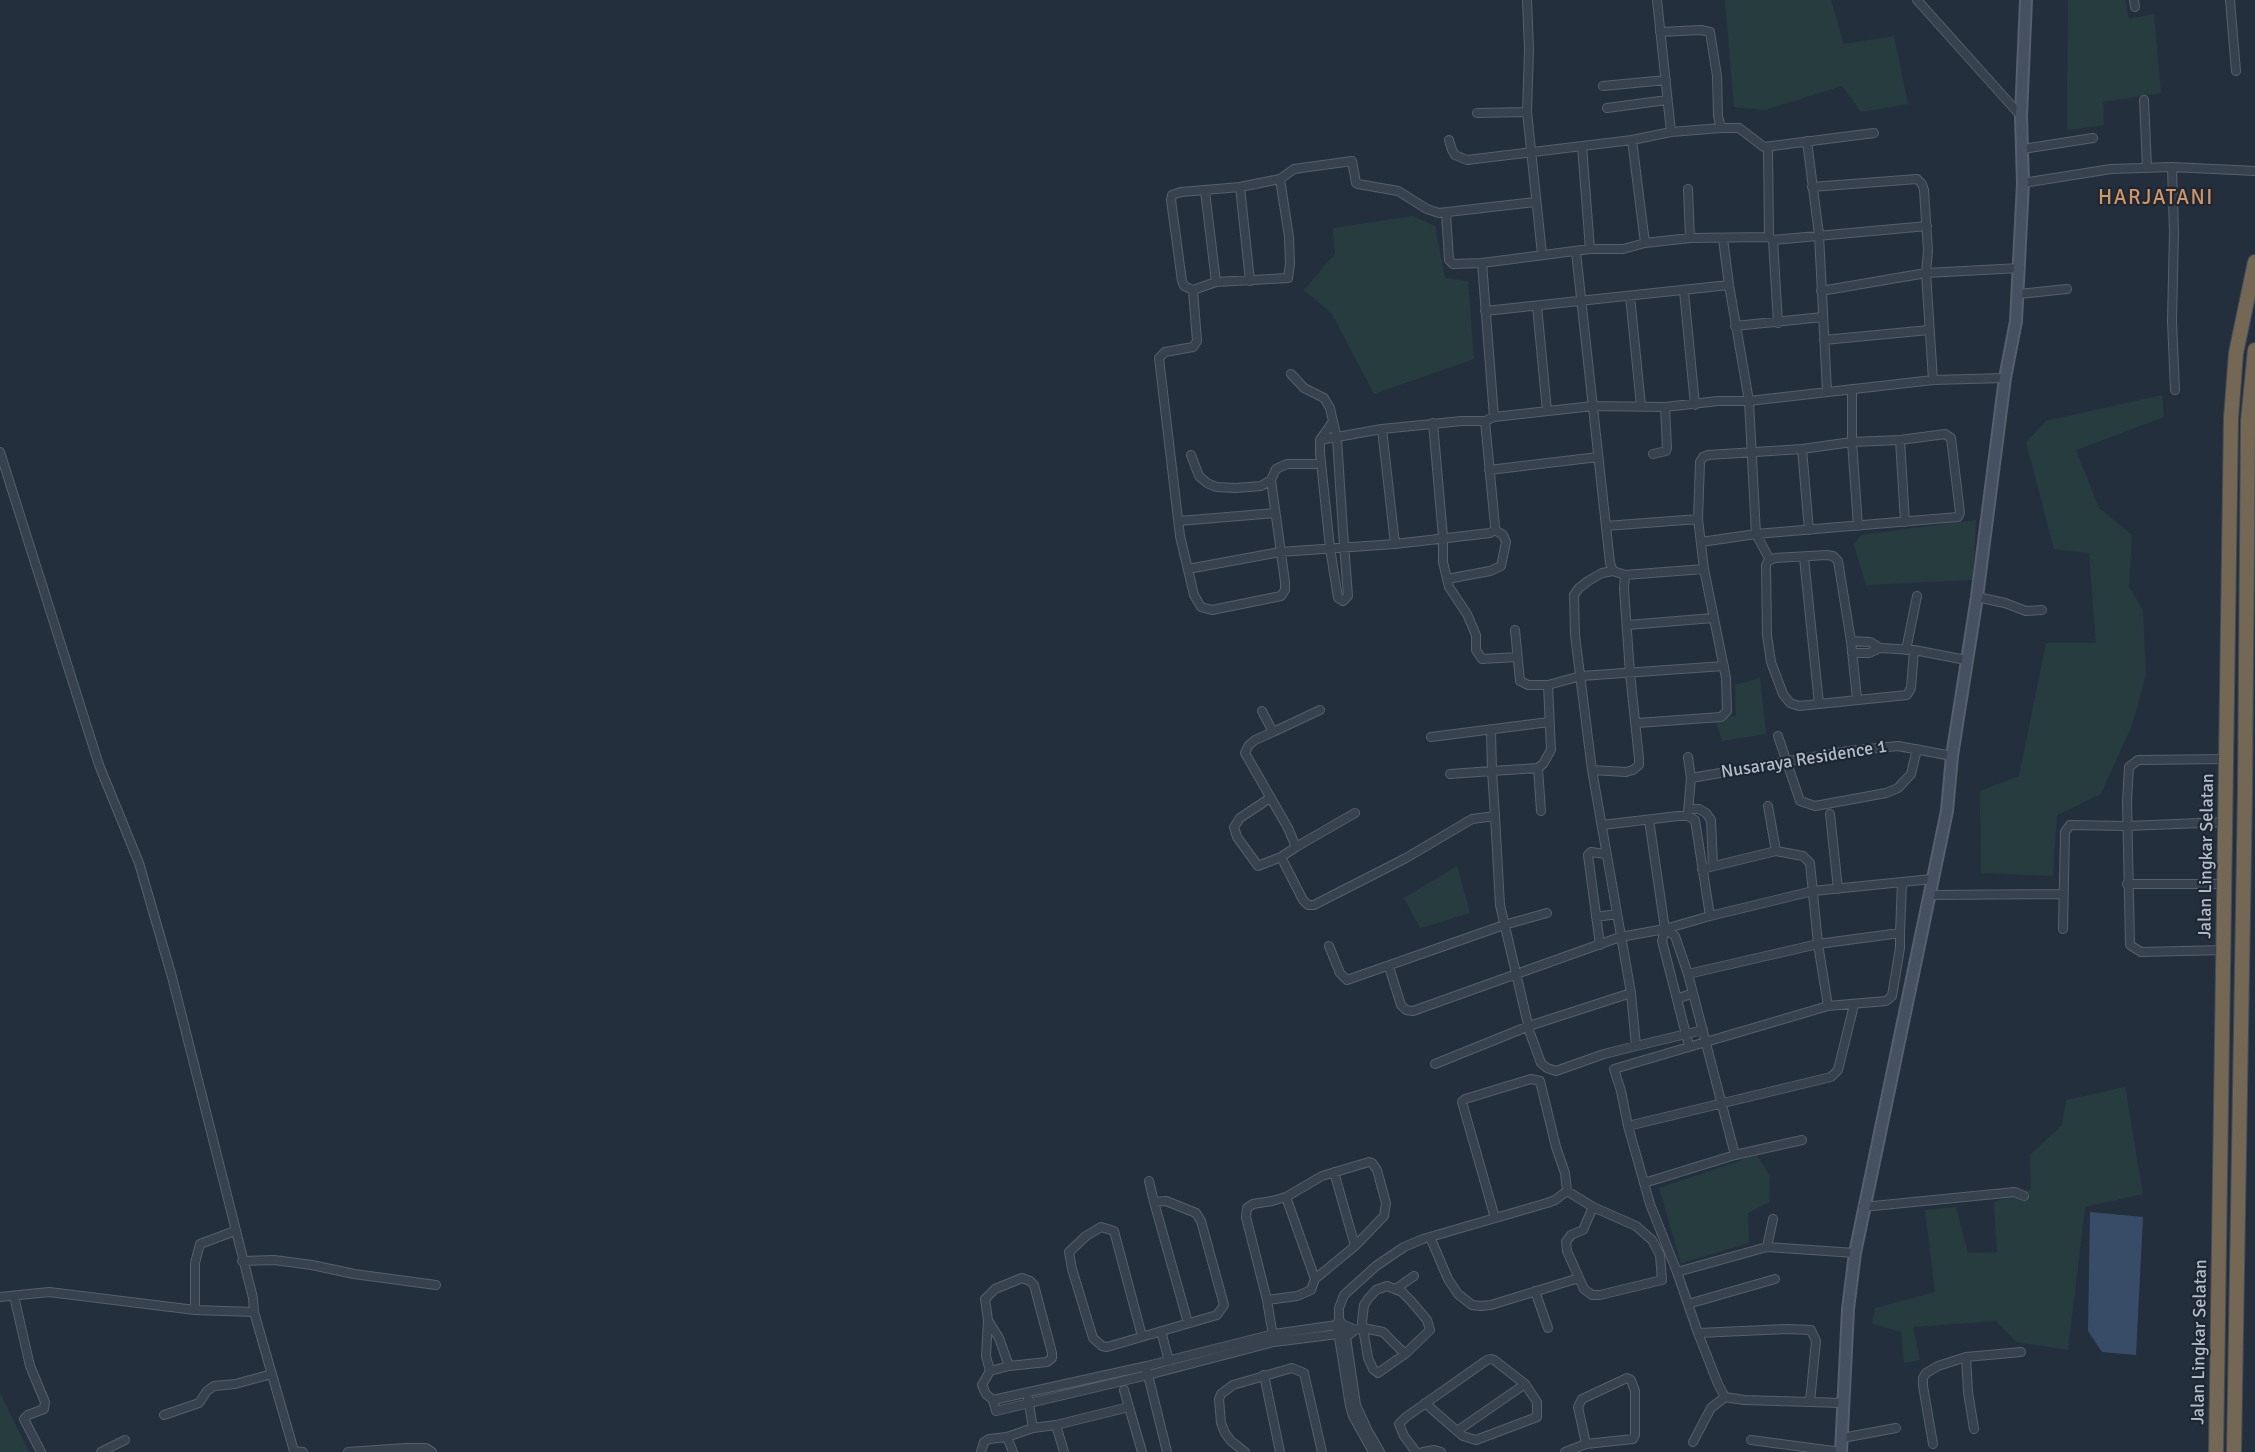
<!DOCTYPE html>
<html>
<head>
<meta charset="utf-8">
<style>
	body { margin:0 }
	canvas { display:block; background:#242f3e }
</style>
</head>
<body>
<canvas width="2255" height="1452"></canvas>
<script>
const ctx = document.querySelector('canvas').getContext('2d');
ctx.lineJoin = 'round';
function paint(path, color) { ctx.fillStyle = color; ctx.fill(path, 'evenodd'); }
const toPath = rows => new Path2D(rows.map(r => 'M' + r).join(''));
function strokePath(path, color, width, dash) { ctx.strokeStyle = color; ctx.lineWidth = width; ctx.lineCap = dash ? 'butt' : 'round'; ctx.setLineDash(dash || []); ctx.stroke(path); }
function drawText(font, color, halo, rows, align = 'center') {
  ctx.font = font + ' Signika,sans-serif'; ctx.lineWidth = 4.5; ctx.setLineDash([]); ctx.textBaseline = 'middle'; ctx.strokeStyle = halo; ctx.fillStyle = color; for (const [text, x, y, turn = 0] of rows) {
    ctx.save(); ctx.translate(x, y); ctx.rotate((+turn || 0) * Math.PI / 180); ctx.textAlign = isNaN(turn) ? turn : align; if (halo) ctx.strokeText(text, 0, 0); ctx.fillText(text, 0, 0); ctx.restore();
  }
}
const green = toPath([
	[1725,0,1831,0,1844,44,1894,36,1908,104,1861,112,1842,86,1765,110,1734,107],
	[2068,0,2125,0,2129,19,2154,14,2161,93,2103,102,2104,125,2067,130],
	[1413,216,1435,226,1445,278,1468,281,1474,359,1374,394,1332,314,1304,290,1335,254,1333,228],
	[2162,395,2164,417,2076,450,2099,508,2132,535,2129,587,2143,610,2146,675,2132,725,2101,794,2057,815,2053,876,1981,873,1980,791,2019,776,2046,643,2096,643,2089,553,2054,549,2026,442,2046,421],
	[1976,520,1973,580,1866,585,1854,545,1861,535],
	[1760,678,1766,734,1722,741,1715,718,1736,716,1735,685],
	[1457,866,1470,913,1420,928,1404,898],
	[2125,1087,2143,1194,2085,1207,2068,1350,2016,1342,1996,1321,1913,1327,1920,1360,1904,1363,1901,1332,1872,1324,1875,1308,1935,1292,1925,1210,1956,1207,1968,1253,1997,1252,1994,1202,2031,1189,2030,1155,2062,1125,2066,1100],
	[1757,1155,1770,1176,1769,1202,1748,1213,1749,1243,1681,1263,1659,1188],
	[0,1393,29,1452,0,1452]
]);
const water = toPath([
	[2090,1212,2143,1217,2136,1355,2102,1352,2088,1331]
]);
const street = toPath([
	[1527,0,1529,50,1527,112,1542,254],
	[1657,0,1671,132],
	[1917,0,2021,116],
	[2134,0,2135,7],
	[2230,0,2236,71],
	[1660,32,1701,30,1710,32,1717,76,1718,116,1721,128],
	[1603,86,1666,80],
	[2144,100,2147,167],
	[1607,108,1667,100],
	[1477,113,1527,112],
	[1449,140,1452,150,1455,155,1467,160,1632,140,1671,132,1721,128,1739,128,1764,147,1874,133],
	[1632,140,1645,243],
	[1807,141,1819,235,1827,391],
	[1582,146,1590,249],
	[1768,147,1769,237,1773,240,1778,323],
	[2023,149,2093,138],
	[2172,167,2174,232,2172,321,2175,390],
	[2023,183,2111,169,2172,167,2255,171],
	[1240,187,1250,281],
	[1812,187,1917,179,1922,184,1924,190,1928,251,1926,273,2020,268],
	[1688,189,1690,238],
	[1205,191,1216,282],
	[1446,213,1449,260,1453,264,1482,263,1590,249,1623,249,1645,243,1690,238,1769,237],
	[1723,239,1729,285,1749,401,1756,534,1770,560],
	[1773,240,1927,226],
	[1576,252,1610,563,1613,571,1625,575,1624,589,1630,673,1639,759,1639,765,1633,770,1626,772,1592,770],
	[1482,263,1494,417],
	[1193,290,1216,282,1288,278,1290,264,1289,237,1280,179],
	[1684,291,1695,405],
	[1821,291,1926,273,1933,380],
	[2019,294,2067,289],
	[1630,296,1641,406],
	[1537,306,1547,411],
	[1485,311,1729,285],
	[1735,326,1823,317],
	[1824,340,1929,330],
	[1291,374,1304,388,1324,398,1330,408,1337,439,1343,531,1348,596,1343,601,1338,598,1330,548,1320,453,1320,440,1332,423],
	[1852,389,1852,442,1858,526],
	[1433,423,1443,537,1443,562,1449,587,1467,614,1476,635,1476,650,1482,659,1517,657],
	[1382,429,1395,544],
	[1320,440,1382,429,1462,421,1485,421,1494,417,1593,406,1665,407,1718,401,1749,401,1933,380,2005,378],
	[1900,440,1905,522],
	[1802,449,1809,530],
	[0,452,99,765,139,863,172,977,253,1298,254,1312,294,1451,303,1452],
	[1653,454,1666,451,1667,448,1665,407],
	[1191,455,1199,476,1207,483,1216,487,1236,488,1261,486,1271,480],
	[1321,464,1287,464,1276,469,1271,480,1285,582,1285,590,1281,596,1212,610,1201,607,1194,595,1180,536,1159,358,1165,352,1193,347,1197,341,1193,290,1184,286,1182,281,1171,200,1172,195,1181,192,1240,187,1280,179,1294,169,1352,161,1356,183,1358,184,1398,191,1427,209,1439,213,1535,202],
	[1489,470,1598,457],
	[1179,521,1275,513],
	[1606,526,1698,519],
	[1804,558,1819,704],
	[1188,569,1280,552,1395,544,1490,533,1495,530,1495,526,1485,421],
	[1613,571,1602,573,1588,581,1579,588,1574,595,1575,635,1592,770,1631,993,1636,1046,1703,1030],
	[1625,575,1704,569],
	[1447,579,1490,571,1501,566,1506,542,1503,535,1495,530],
	[1977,597,2005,603,2026,611,2042,610],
	[1628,625,1713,618],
	[1515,630,1520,681,1528,685,1548,685],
	[1851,641,1870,642,1880,648,1914,650,1966,660],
	[1906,650,1917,596],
	[1852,653,1869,653,1880,648],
	[1857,699,1851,641,1838,561,1833,556,1826,555,1775,558,1768,561,1766,565,1767,635,1771,662,1783,694,1790,703,1799,706,1907,695,1911,688,1914,650],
	[1262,711,1273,732,1255,740,1249,745,1245,753,1288,828,1296,847,1281,857,1258,866,1237,837,1234,827,1240,818,1270,798],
	[1637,723,1721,717,1727,711,1726,678,1704,569,1698,519,1700,462,1703,457,1708,455,1802,449,1852,442,1900,440,1945,434,1951,438,1960,513,1958,517,1756,534,1701,542],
	[1273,732,1320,710],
	[1778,736,1800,801,1815,806,1886,793,1898,788,1911,774,1917,749],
	[1431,737,1549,722],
	[1688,757,1691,778,1688,812],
	[1538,768,1541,811],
	[1450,774,1492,771,1491,731],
	[1691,778,1848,751,1898,746,1952,756],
	[1768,806,1776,851,1803,856,1810,863,1818,944,1828,1006],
	[1689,809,1699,809,1706,813,1711,820,1713,866],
	[1830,814,1838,889],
	[1495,816,1500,905,1530,1033,1541,1063,1547,1068,1556,1071,1604,1054,1636,1046],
	[1649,820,1665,929,1662,941,1689,1046],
	[1602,825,1678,816,1688,816,1695,820,1710,916],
	[1296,847,1355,813],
	[1281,857,1303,900,1308,905,1314,905,1406,858,1472,819,1495,816,1492,771,1538,768,1543,764,1551,750,1548,685,1581,676,1724,666],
	[1702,869,1776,851],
	[2127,884,2224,884],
	[1929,895,2063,894],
	[1596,917,1617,914],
	[1665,929,1675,936,1688,974,1735,1155],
	[2063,929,2065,832,2070,825,2127,826,2225,822],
	[1900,933,1902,882],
	[1600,945,1588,855,1591,852,1605,854],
	[1329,946,1340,973,1347,980,1504,925,1547,913],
	[2224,950,2141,952,2130,945,2127,801,2129,767,2138,760,2227,759],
	[1389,967,1401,1005,1406,1010,1413,1011,1620,937,1665,929,1710,916,1813,891,1932,879],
	[1688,974,1818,944,1900,933,1900,948,1892,996,1886,1001,1828,1006,1614,1069,1621,1091,1628,1126,1650,1204,1677,1272,1698,1333,1718,1384,1725,1397],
	[1677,999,1693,993],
	[1435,1064,1529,1026,1631,993],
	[1628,1126,1831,1077,1838,1070,1854,1005],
	[1334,1172,1355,1246],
	[1149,1181,1154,1202],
	[1644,1183,1735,1155,1802,1140],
	[1286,1197,1315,1279],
	[1593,1207,1636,1226,1652,1240,1660,1255,1662,1280,1600,1295,1592,1295,1584,1289,1567,1251,1566,1242,1571,1235,1583,1230,1593,1207],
	[1863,1207,2015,1192,2024,1196],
	[1495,1218,1462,1102,1465,1099,1531,1079,1540,1081,1556,1147,1565,1173,1567,1191],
	[1773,1219,1767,1247,1855,1253],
	[1430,1237,1448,1279,1458,1294,1472,1305,1480,1306,1491,1305,1579,1278],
	[242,1261,274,1260,312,1265,354,1274,436,1285],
	[1677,1272,1767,1247],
	[1387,1286,1402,1292,1411,1301,1427,1320,1430,1330,1405,1354,1378,1373,1373,1369,1368,1358,1362,1322,1364,1305,1368,1299,1376,1290,1387,1286],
	[1397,1288,1414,1276],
	[1535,1291,1548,1328],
	[14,1296,30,1366,45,1402,44,1409,28,1415,24,1419,41,1452],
	[0,1297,49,1292,195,1310,254,1312],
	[1267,1300,1297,1296,1311,1290,1315,1279,1355,1246,1384,1216,1386,1203,1377,1170,1372,1163,1369,1162,1322,1176,1286,1197,1272,1201,1253,1204,1247,1208,1246,1217,1267,1300,1274,1342],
	[1688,1304,1775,1279],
	[195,1310,195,1263,200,1244,235,1231],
	[1339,1319,1342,1324,1355,1330,1346,1337,1356,1405,1368,1431,1380,1452],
	[989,1322,999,1338,1009,1366],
	[1161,1331,1169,1361],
	[1698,1333,1787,1329,1811,1330,1816,1341,1810,1402],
	[1142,1336,1114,1231,1101,1227,1086,1236,1069,1252,1072,1269,1093,1338,1102,1346,1107,1347,1217,1315,1224,1305,1201,1221,1196,1213,1166,1201,1154,1202,1188,1323],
	[1966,1357,1968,1392,1974,1429],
	[990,1371,1009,1366,1047,1362,1052,1358,1052,1353,1034,1285,1030,1281,1022,1278,995,1289,985,1299,988,1320,986,1356,990,1371,982,1385,986,1394,993,1400,996,1411,1148,1375,1274,1342,1338,1334,1363,1328,1383,1332,1405,1354],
	[1147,1371,1167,1452],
	[1264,1375,1280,1452],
	[1124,1390,1142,1452],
	[1028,1398,1033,1428],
	[993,1400,1147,1366,1274,1334,1337,1325],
	[1425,1403,1457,1431,1463,1436,1476,1440,1537,1417,1537,1402,1525,1384,1457,1431],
	[164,1415,199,1403,207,1391,214,1386,235,1384,272,1374],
	[1056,1425,1064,1452],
	[1007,1437,1013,1452],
	[1842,1438,1896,1428],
	[1751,1440,1841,1452],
	[1693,1442,1711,1408,1725,1397,1744,1400,1843,1403],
	[1933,1444,1923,1386,1923,1378,1926,1373,1938,1366,1966,1357,2021,1352],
	[101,1452,125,1440],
	[348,1452,406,1448,426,1448,432,1452],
	[981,1452,984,1442,989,1439,1007,1437,1033,1428,1056,1425,1129,1407],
	[1245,1452,1231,1441,1225,1433,1221,1423,1219,1399,1221,1394,1233,1385,1292,1368,1304,1373,1322,1452],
	[1373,1452,1353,1416,1350,1406,1337,1325,1339,1319,1339,1308,1344,1295,1376,1266,1404,1247,1423,1239,1547,1203,1555,1200,1567,1191,1593,1207],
	[1416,1452,1404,1436,1399,1424,1406,1417,1487,1360,1491,1359,1494,1360,1525,1384],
	[1423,1452,1434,1450,1441,1452],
	[1565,1452,1586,1444,1633,1439,1635,1435,1635,1391,1631,1380,1627,1378,1582,1399,1578,1407,1586,1444]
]);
const secondary = toPath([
	[1841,1452,1848,1309,1855,1253,1947,811,1952,756,1977,597,2005,378,2016,321,2023,183,2021,116,2026,0]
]);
const highway = toPath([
	[2216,1452,2231,418,2236,353,2255,262],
	[2234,1452,2245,790,2248,421,2255,350]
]);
const streetNames = [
	["Nusaraya Residence 1",1804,760,-9],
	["Jalan Lingkar Selatan",2207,856,-89],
	["Jalan Lingkar Selatan",2200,1342,-89]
];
const quarterNames = [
	["HARJATANI",2156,198]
];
paint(green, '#263c3f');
paint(water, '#394c67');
strokePath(street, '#565f6c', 10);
strokePath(secondary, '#565f6c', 14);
strokePath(highway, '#434c59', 16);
strokePath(street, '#38414e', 8);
strokePath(secondary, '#465061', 10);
strokePath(highway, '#746855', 14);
drawText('18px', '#b4bcc9', '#1d2633', streetNames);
ctx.letterSpacing = '1.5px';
drawText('21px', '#d59563', '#1d2633', quarterNames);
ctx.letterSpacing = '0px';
</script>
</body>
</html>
